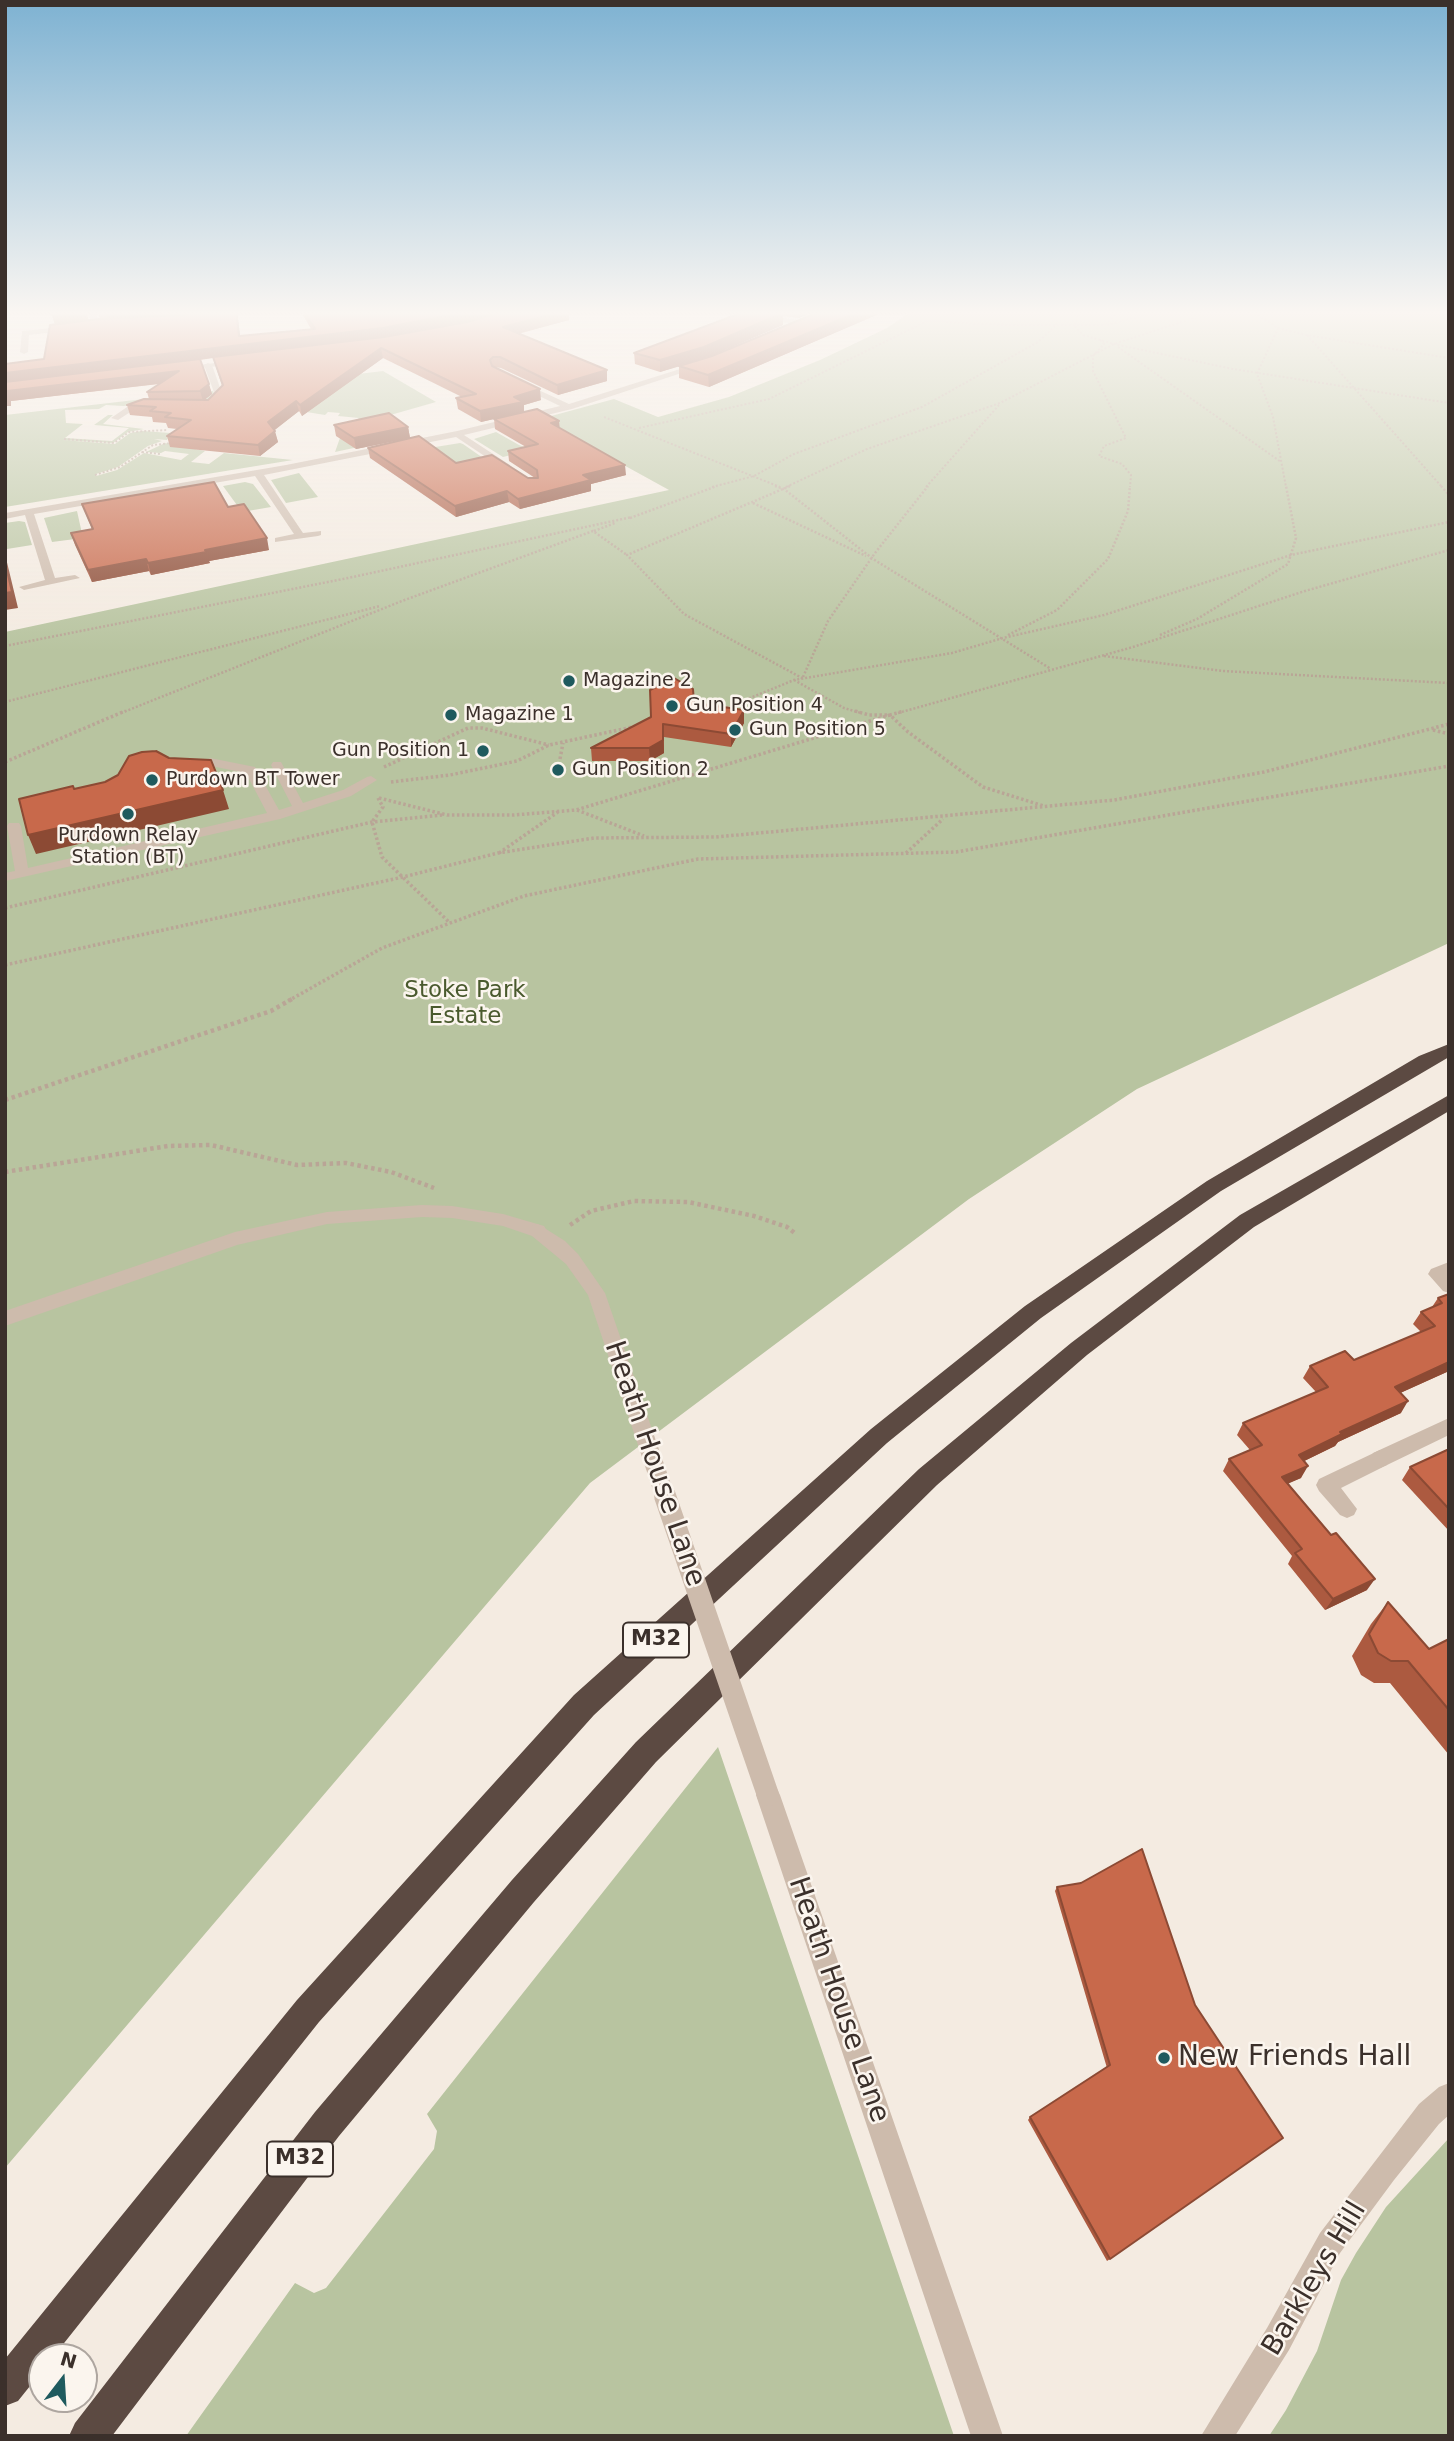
<!DOCTYPE html>
<style>
body{margin:0}
#map{position:relative;width:1454px;height:2441px;overflow:hidden;background:#f4ebe1;font-family:"DejaVu Sans",sans-serif}
canvas{display:block}
.frame{position:absolute;inset:0;border:7px solid #3b302b;pointer-events:none}
.north{position:absolute;left:28px;top:2343px;width:70px;height:70px;box-sizing:border-box;background:#fbf5ee;border:2px solid #aea6a0;border-radius:50%;rotate:17deg;font-size:19px;font-weight:700;line-height:28px;text-align:center;color:#3b302b}
.north::after{content:'';display:block;margin:auto;width:24px;height:32px;background:#1f5a5e;clip-path:polygon(50% 0,100% 100%,50% 72%,0 100%)}
</style>
<div id="map">
<canvas width="1454" height="2441"></canvas>
<div class="frame"></div>
<div class="north">N</div>
</div>
<script>
const context = document.querySelector('canvas').getContext('2d');
context.lineJoin = 'round';
function paint(path, color) { context.fillStyle = color; context.fill(path, 'evenodd'); }
const toPath = rows => new Path2D(rows.map(r => 'M' + r).join(''));
function strokePath(path, color, width, dash) { context.strokeStyle = color; context.lineWidth = width; context.lineCap = dash ? 'butt' : 'round'; context.setLineDash(dash || []); context.stroke(path); }
function write(font, color, halo, rows, align = 'center') {
  context.font = font + ' "DejaVu Sans",sans-serif'; context.lineWidth = 5; context.setLineDash([]); context.textBaseline = 'middle'; context.strokeStyle = halo; context.fillStyle = color; for (const [text, x, y, turn = 0] of rows) {
    context.save(); context.translate(x, y); context.rotate((+turn || 0) * Math.PI / 180); context.textAlign = isNaN(turn) ? turn : align; if (halo) context.strokeText(text, 0, 0); context.fillText(text, 0, 0); context.restore();
  }
}
paint(toPath([
 [914,310,957,314,962,310,1449,310,1449,943,1137,1089,969,1199,590,1483,5,2168,5,632,669,490,540,419,614,399,658,417,729,397,820,360,887,328],
 [383,371,436,402,380,418,410,436,335,452,341,435,359,418,338,416,340,413,328,412,325,415,288,409,240,388],
 [213,391,215,395,205,401,123,406,106,405,99,409,65,410,66,423,83,424,65,438,112,441,129,428,94,425,108,415,113,415,103,424,144,429,128,432,113,443,62,440,115,444,130,433,142,431,171,433,167,440,154,439,162,441,148,446,118,467,96,474,96,476,117,470,144,453,181,460,189,454,165,451,161,453,146,452,165,443,205,451,191,462,209,464,224,453,293,460,5,507,5,415],
 [496,432,519,445,531,450,503,457,474,439],
 [460,443,463,444,486,460,456,468,429,448],
 [299,473,318,497,286,503,271,480],
 [245,482,253,484,271,507,242,512,223,486],
 [77,511,83,538,52,542,44,518],
 [19,521,25,522,32,545,7,549,5,523],
 [718,1747,954,2436,186,2436,295,2283,314,2293,326,2288,434,2149,437,2131,427,2114],
 [1449,2138,1449,2436,1269,2436,1286,2410,1317,2351,1341,2280,1356,2253,1386,2207]
]), '#b8c4a0');
strokePath(toPath([
 [1075,325,1079,310],
 [1107,325,1163,310],
 [1075,326,1083,335,1114,344,1233,369,1449,403],
 [1278,328,1257,374,1273,417,1286,487],
 [1307,335,1442,487],
 [1100,340,1104,344,1093,356,1093,371,1126,438,1104,446,1099,456,1122,464,1131,475,1130,487],
 [1118,347,1281,462],
 [604,417,780,487],
 [639,428,769,399,927,321,1004,325,1105,325,1120,310],
 [64,439,114,443,129,432,168,430],
 [142,452,160,454],
 [95,475,120,467,153,445,173,443],
 [712,487,754,476,794,454,922,407,1038,342,1057,324,1047,310],
 [786,487,867,449,1000,403,1114,344,1206,314,1229,310,1258,315,1278,328,1306,335,1449,358],
 [926,487,999,405]
]), '#b9a596', 2, [2, 2]);
strokePath(toPath([
 [775,486,784,489,873,559,1051,669],
 [790,486,627,555,684,614,802,678],
 [1441,486,1449,495],
 [753,503,866,556],
 [630,518,717,486],
 [594,531,615,523],
 [1008,635,1057,610,1108,559,1128,511,1130,486],
 [1160,635,1197,619,1288,564,1296,538,1286,486],
 [5,646,348,578,632,517],
 [1104,656,1223,671,1449,683],
 [803,677,828,621,875,553,928,486],
 [794,680,844,708,861,713],
 [5,702,380,606],
 [723,709,794,680,952,653,1003,638,1104,615,1291,555,1449,522],
 [121,713,402,601,593,531,627,555],
 [898,713,1133,647,1305,591,1449,550]
]), '#b9a596', 2.5, [2, 2]);
strokePath(toPath([
 [855,711,869,715,890,715,904,711],
 [1433,730,1449,734],
 [560,759,563,743],
 [5,762,125,711],
 [384,767,468,728,482,728,549,745],
 [391,782,450,775,517,761,549,745,637,726],
 [378,798,383,807,372,822,382,857,450,923],
 [379,798,447,815,514,815,576,810,890,715,908,732,983,787,1044,806],
 [577,810,644,836],
 [499,853,558,812],
 [906,853,943,819],
 [5,908,372,822,442,815],
 [5,965,403,877,498,853,594,838,716,837,1114,800,1264,772,1449,724],
 [288,1001,382,948,524,896,698,859,956,852,1449,766]
]), '#b9a596', 3.5, [2.5, 2.5]);
strokePath(toPath([
 [5,1100,271,1011,292,999],
 [5,1172,168,1146,211,1145,297,1165,346,1163,391,1172,434,1188],
 [570,1225,591,1211,634,1201,688,1202,754,1216,787,1227,796,1234]
]), '#b9a596', 4.5, [3.5, 3.5]);
paint(toPath([
 [783,318,805,321,809,323,805,325,780,322,783,318],
 [72,326,75,330,29,335,28,352,24,354,20,352,22,331,72,326],
 [208,363,212,365,223,396,207,408,203,406,215,395,204,365,208,363],
 [151,402,154,406,135,409,118,420,111,418,130,405,151,402],
 [210,758,255,767,279,810,292,806,271,765,273,762,281,762,303,803,343,790,367,777,371,776,377,780,351,796,280,819,5,881,5,873,15,871,7,826,9,823,19,823,21,826,28,868,267,813,246,773,206,765,204,762,210,758],
 [422,1205,452,1206,503,1214,544,1226,547,1231,544,1236,538,1238,503,1226,452,1218,422,1217,327,1224,237,1245,5,1326,5,1311,235,1232,327,1212,422,1205],
 [1449,1262,1449,1293,1443,1291,1428,1274,1431,1269,1449,1262],
 [1380,1450,1387,1453,1390,1459,1387,1465,1341,1488,1357,1509,1354,1515,1347,1518,1340,1515,1319,1491,1316,1485,1319,1479,1380,1450]
]), '#cdbbac');
paint(toPath([
 [94,310,103,310,97,315,97,320,119,324,115,326,91,324,89,314,94,310],
 [238,360,241,364,179,370,175,368,238,360],
 [699,363,706,365,572,409,464,435,510,465,510,469,504,469,456,437,264,475,303,533,321,531,321,535,318,536,275,542,275,538,294,534,255,476,34,514,55,578,75,575,80,578,24,590,19,587,45,580,25,515,5,519,5,513,286,465,457,431,560,406,516,385,519,381,569,404,699,363],
 [538,1224,565,1241,578,1254,605,1293,675,1496,672,1502,665,1505,658,1502,655,1496,588,1295,566,1264,532,1236,529,1231,532,1226,538,1224],
 [1449,1418,1449,1435,1387,1465,1380,1468,1373,1465,1370,1459,1373,1453,1449,1418],
 [768,1783,776,1787,780,1795,1003,2436,971,2436,756,1795,760,1787,768,1783],
 [1449,2083,1449,2115,1439,2124,1394,2180,1340,2253,1289,2350,1235,2436,1201,2436,1267,2328,1320,2233,1419,2104,1439,2087,1449,2083]
]), '#cdbbac');
paint(toPath([
 [1449,1044,1449,1057,1221,1191,1041,1318,887,1443,594,1715,319,2022,53,2357,42,2357,42,2371,18,2401,5,2406,5,2359,297,2000,574,1695,871,1429,1025,1306,1207,1181,1419,1056,1449,1044],
 [1449,1095,1449,1111,1254,1227,1087,1355,937,1485,656,1762,534,1902,339,2136,112,2436,69,2436,75,2423,315,2112,512,1880,636,1742,919,1469,1071,1343,1240,1215,1449,1095]
]), '#5c4a42');
strokePath(toPath([
 [665,1496,768,1795]
]), '#cdbbac', 22);
paint(toPath([
 [53,310,90,310,87,312,88,320,100,319,97,310,196,310,195,312,240,336,311,329,300,310,585,310,569,315,569,320,518,334,607,370,607,381,558,395,501,368,494,367,541,400,524,405,524,412,481,422,458,409,456,398,462,397,383,358,302,416,299,411,274,430,278,442,260,456,170,447,167,436,177,429,168,428,166,423,153,422,152,417,130,415,127,405,149,399,147,392,159,384,11,401,11,406,5,406,5,364,44,359,55,324,52,315],
 [213,358,222,386,208,400,204,400,212,394,200,360],
 [749,310,817,310,799,318,783,316,783,325,707,357,809,316,820,310,888,310,709,387,679,378,679,366,660,372,635,364,634,353],
 [494,419,560,428,626,475,591,484,591,491,520,509,509,502,456,517,370,458,368,448,456,463,528,478,535,478,509,461,508,451,526,447,495,429],
 [334,425,408,427,410,438,356,449,336,436],
 [82,504,228,507,269,550,209,561,210,563,151,575,149,571,92,582,75,545,71,533,92,529],
 [694,703,744,723,731,747,664,737,664,753,650,761,592,761,591,748],
 [1449,1294,1449,1371,1400,1393,1401,1413,1338,1442,1335,1446,1304,1461,1301,1478,1288,1483,1367,1590,1325,1610,1288,1564,1292,1556,1223,1471,1229,1459,1250,1450,1237,1435,1243,1423,1316,1392,1303,1378,1310,1366,1354,1360,1421,1332,1413,1324,1421,1312,1432,1307,1438,1298],
 [1449,1451,1449,1531,1402,1480,1410,1467],
 [1388,1602,1429,1649,1449,1639,1449,1755,1390,1683,1374,1683,1361,1675,1352,1656,1371,1624],
 [1057,1887,1195,2005,1110,2259,1107,2261,1028,2120,1030,2117,1107,2068,1055,1891]
]), '#ac5a40');
paint(toPath([
 [85,310,90,310,87,312,88,321,55,325,52,315],
 [115,310,196,310,194,312,184,315,107,320,104,311],
 [236,310,237,310,241,344,475,310,511,310,466,322,385,337,5,383,5,373,239,336],
 [560,310,585,310,569,315,569,320,504,337,503,327],
 [800,310,817,310,799,318],
 [863,310,888,310,709,387,708,375],
 [783,313,783,325,704,359,660,372,660,360],
 [381,348,383,358,302,416,300,405],
 [607,370,607,381,558,395,557,385],
 [179,371,182,381,11,401,11,406,5,406,5,395,7,391],
 [209,384,212,394,203,401,200,391],
 [540,389,541,400,524,405,524,412,481,422,480,411,514,397],
 [296,401,299,411,271,433,268,422],
 [559,421,560,431,551,423],
 [408,427,410,438,356,449,354,438],
 [275,431,278,442,260,456,258,445],
 [625,465,626,475,591,484,591,491,520,509,518,499,583,475],
 [507,491,509,502,456,517,455,506],
 [267,538,269,550,209,561,210,563,151,575,148,563,205,550],
 [5,554,18,608,5,610],
 [146,559,149,571,92,582,88,570],
 [744,710,744,723,731,747,731,734],
 [663,724,664,753,650,761,649,748],
 [223,790,229,809,36,854,28,835],
 [1449,1362,1449,1371,1387,1399,1395,1387],
 [1408,1401,1401,1413,1338,1442,1335,1446,1292,1467,1299,1455,1340,1432],
 [1308,1466,1301,1478,1276,1489,1282,1477],
 [1375,1579,1367,1590,1325,1610,1333,1599]
]), '#8c4a34');
const building = toPath([
 [53,310,85,310,85,311,52,315,53,310],
 [201,310,236,310,239,336,315,329,303,310,475,310,383,328,5,373,5,364,44,359,50,325,99,319,184,315,201,310],
 [508,310,568,310,503,327,607,370,557,385,500,357,493,357,490,360,492,366,540,389,514,397,523,402,480,411,456,398,476,394,381,348,300,405,296,401,268,422,275,431,258,445,167,436,191,420,165,417,171,413,150,411,156,407,127,405,144,399,208,400,223,385,213,357,384,337,467,322,508,310],
 [749,310,780,310,783,313,704,347,660,360,634,353,749,310],
 [820,310,863,310,708,375,679,366,712,356,809,316,820,310],
 [200,359,209,384,200,391,147,392,179,371,7,391,7,395,5,395,5,382,200,359],
 [537,409,559,421,551,423,625,465,583,475,591,480,518,499,507,491,455,506,368,448,419,436,456,463,492,455,528,478,538,478,537,470,508,451,538,444,494,419,537,409],
 [389,413,408,427,354,438,334,425,389,413],
 [214,482,228,507,244,504,267,538,205,550,206,552,148,563,146,559,88,570,71,533,93,529,82,504,214,482],
 [5,562,12,592,5,593,5,562],
 [674,678,693,689,694,703,744,710,731,734,663,724,663,740,649,748,591,748,651,717,650,690,674,678],
 [156,751,169,758,211,760,223,790,28,835,19,799,73,786,74,789,105,782,118,775,129,756,142,752,156,751],
 [1449,1294,1449,1362,1395,1387,1408,1401,1340,1432,1342,1434,1299,1455,1308,1466,1282,1477,1331,1535,1336,1533,1375,1579,1333,1599,1295,1553,1302,1549,1229,1459,1262,1445,1243,1423,1328,1387,1310,1366,1345,1351,1354,1360,1435,1326,1421,1312,1442,1303,1438,1298,1449,1294],
 [1447,1450,1449,1451,1449,1509,1410,1467,1447,1450],
 [1388,1602,1429,1649,1449,1639,1449,1710,1408,1661,1391,1661,1378,1653,1369,1634,1388,1602],
 [1142,1849,1195,2005,1283,2138,1110,2259,1030,2117,1110,2065,1057,1887,1081,1883,1142,1849]
]);
paint(building, '#c8694b');
strokePath(building, '#8c4a34', 2);
const sky = context.createLinearGradient(0, 0, 0, 652);
sky.addColorStop(0, '#7eb2d2');
sky.addColorStop(0.48, '#faf6f2');
sky.addColorStop(1, '#faf6f200');
context.fillStyle = sky;
context.fillRect(0, 0, 1454, 652);
for (const [x, y, r, color] of [
 [569,681,7,"#1f5a5e"],
 [672,706,7,"#1f5a5e"],
 [451,715,7,"#1f5a5e"],
 [735,730,7,"#1f5a5e"],
 [483,751,7,"#1f5a5e"],
 [558,770,7,"#1f5a5e"],
 [152,780,7,"#1f5a5e"],
 [128,814,7,"#1f5a5e"],
 [1164,2058,7,"#1f5a5e"]
]) { const dot = new Path2D(); dot.arc(x, y, r, 0, 2 * Math.PI); context.fillStyle = color; context.fill(dot); strokePath(dot, '#fbf5ee', 2.5); }
write('19px', '#3b302b', '#fbf5ee', [
 ["Magazine 2",583,681],
 ["Gun Position 4",686,706],
 ["Magazine 1",465,715],
 ["Gun Position 5",749,730],
 ["Gun Position 1",469,751,"right"],
 ["Gun Position 2",572,770],
 ["Purdown BT Tower",166,780],
 ["Purdown Relay",128,836,"center"],
 ["Station (BT)",128,858,"center"]
], 'left');
for (const [x, y, w] of [
 [656,1640,66],
 [300,2159,66]
]) { const box = new Path2D(); box.roundRect(x - w / 2, y - 17.5, w, 35, 5); context.fillStyle = '#fbf5ee'; context.fill(box); strokePath(box, '#3b302b', 2); }
write('bold 21px', '#3b302b', null, [
 ["M32",656,1640],
 ["M32",300,2159]
]);
write('23px', '#4a5a2e', '#fbf5ee', [
 ["Stoke Park",465,991],
 ["Estate",465,1017]
]);
write('28px', '#3b302b', '#fbf5ee', [
 ["Heath House Lane",654,1464,71],
 ["Heath House Lane",838,2000,71],
 ["Barkleys Hill",1315,2279,-59]
]);
write('28px', '#3b302b', '#fbf5ee', [
 ["New Friends Hall",1178,2058]
], 'left');
</script>
